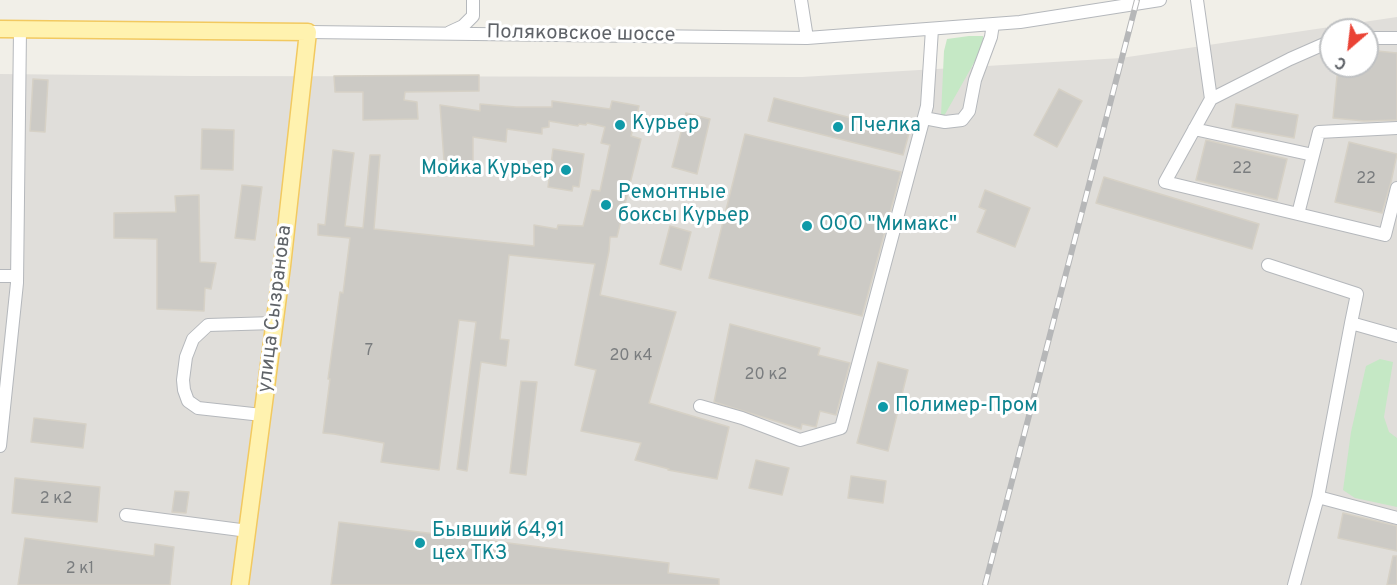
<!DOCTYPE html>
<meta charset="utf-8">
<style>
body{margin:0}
#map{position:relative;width:1397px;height:585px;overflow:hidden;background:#f1efe8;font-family:Overpass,sans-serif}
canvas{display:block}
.north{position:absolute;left:1319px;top:18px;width:60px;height:60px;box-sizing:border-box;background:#fff;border:2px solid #bfc1c3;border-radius:50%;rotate:208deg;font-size:16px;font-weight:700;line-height:24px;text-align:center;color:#5f6368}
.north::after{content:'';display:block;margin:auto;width:21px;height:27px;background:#ea4335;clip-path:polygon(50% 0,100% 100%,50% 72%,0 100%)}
</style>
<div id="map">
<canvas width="1397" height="585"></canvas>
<div class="north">С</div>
</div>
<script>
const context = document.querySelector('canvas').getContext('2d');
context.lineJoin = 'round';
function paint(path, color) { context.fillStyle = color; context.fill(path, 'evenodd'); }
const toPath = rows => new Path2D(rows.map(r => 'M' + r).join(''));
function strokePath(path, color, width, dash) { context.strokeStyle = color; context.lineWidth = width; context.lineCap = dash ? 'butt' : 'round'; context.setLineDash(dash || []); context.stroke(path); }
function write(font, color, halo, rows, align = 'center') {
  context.font = font + ' Overpass,sans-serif'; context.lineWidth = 6; context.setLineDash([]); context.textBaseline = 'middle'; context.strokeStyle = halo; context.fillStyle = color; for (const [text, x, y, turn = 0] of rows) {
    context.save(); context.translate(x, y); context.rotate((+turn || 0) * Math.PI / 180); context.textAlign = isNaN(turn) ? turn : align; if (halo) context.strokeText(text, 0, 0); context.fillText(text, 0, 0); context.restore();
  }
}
paint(toPath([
 [1397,17,1397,585,0,585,0,74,192,76,802,77,1121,58],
 [1331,30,1367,30,1367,66,1331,66]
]), '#e0deda');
paint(toPath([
 [969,36,983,36,983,47,944,116,941,115,944,51,947,39],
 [1380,359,1393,362,1384,417,1389,432,1397,438,1397,507,1355,498,1343,490,1351,432,1366,366]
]), '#c5e8c5');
const building = toPath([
 [1367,50,1397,53,1397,120,1364,121,1333,118,1338,66,1367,66,1367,50],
 [479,75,479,91,405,92,404,100,417,102,418,119,363,120,363,92,335,92,334,76,479,75],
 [33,79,48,80,45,132,30,131,33,79],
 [1059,89,1082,101,1057,147,1034,135,1059,89],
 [774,98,909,133,903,155,768,121,774,98],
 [552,101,610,109,612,101,639,106,631,136,641,139,617,237,610,237,609,251,600,295,676,312,649,403,729,427,717,479,668,470,669,469,635,460,641,443,581,431,596,370,575,365,595,264,509,255,500,339,509,340,506,366,481,362,467,471,457,469,476,322,459,320,439,470,381,462,384,443,334,434,323,433,330,379,328,379,340,292,343,293,350,238,318,235,318,224,325,225,333,150,354,153,345,226,363,228,370,155,380,155,374,229,534,246,534,225,557,229,558,225,583,226,592,190,600,191,610,145,601,143,605,127,587,123,586,125,579,124,578,126,549,121,549,127,542,128,542,134,507,129,506,142,473,137,473,161,444,161,440,105,480,111,480,104,516,107,552,107,552,101],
 [1236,104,1298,115,1294,138,1232,127,1236,104],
 [686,113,710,119,697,174,672,167,686,113],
 [202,129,234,130,233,170,201,169,202,129],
 [745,134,901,172,862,316,709,278,745,134],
 [1206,140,1287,159,1277,200,1196,180,1206,140],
 [1349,142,1397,154,1391,182,1382,213,1335,202,1349,142],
 [553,149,584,154,579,187,573,186,572,191,548,187,553,149],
 [1104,177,1259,224,1252,249,1096,203,1104,177],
 [242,185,262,187,255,240,235,238,242,185],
 [985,190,1030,208,1015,247,977,232,986,210,979,207,985,190],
 [199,195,200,262,216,263,211,289,205,288,204,311,157,309,157,239,114,238,114,213,176,212,175,196,199,195],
 [670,226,691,232,681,270,660,264,670,226],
 [730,324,820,348,818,355,850,363,836,415,820,411,816,427,802,424,801,429,714,402,730,324],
 [878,362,908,370,888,451,857,443,878,362],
 [521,381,537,382,526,475,510,473,521,381],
 [34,418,86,424,83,448,31,442,34,418],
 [756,460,789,468,782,495,749,488,756,460],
 [851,476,886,481,883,503,848,498,851,476],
 [15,478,100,487,97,522,12,513,15,478],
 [175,491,189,492,186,513,172,512,175,491],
 [1343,513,1397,526,1397,551,1338,538,1343,513],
 [339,522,669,563,668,573,719,579,719,585,331,585,339,522],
 [25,538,154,556,155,544,174,547,170,585,18,585,25,538],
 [1393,556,1397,556,1397,585,1387,585,1393,556]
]);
paint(building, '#cccac5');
strokePath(building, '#d6d1c6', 1.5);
const minor = toPath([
 [801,0,807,38],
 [1197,0,1211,99,1165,182,1385,235,1397,188],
 [308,32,807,38,1020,22,1160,0],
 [450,32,463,26,473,16,473,0],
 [1367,38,1397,38],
 [1211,99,1290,59,1331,41],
 [924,118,945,122,962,120,969,111,975,80,991,37,993,24],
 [1194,129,1313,155],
 [1298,214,1319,132,1397,128],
 [1268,265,1357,294,1351,323,1397,336],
 [0,276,17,276],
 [700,406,742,418,800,440,841,428,927,106,932,29],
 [262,415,198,408,188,401,184,390,183,380,186,357,193,339,208,325,274,323],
 [0,446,17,283,20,30],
 [1318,497,1351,323],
 [126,515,248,531],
 [1294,585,1318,497,1397,518]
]);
const major = toPath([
 [0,29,308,32,282,266,240,585]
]);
strokePath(minor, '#b5b8bc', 14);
strokePath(major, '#f2c960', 19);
strokePath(minor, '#fff', 12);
strokePath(major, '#fff2af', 16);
const rail = toPath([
 [985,585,1137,0]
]);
strokePath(rail, '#b6b7b8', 6);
strokePath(rail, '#fff', 4, [11]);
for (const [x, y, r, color] of [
 [620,125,6,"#0f9aa8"],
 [838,127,6,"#0f9aa8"],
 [566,170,6,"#0f9aa8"],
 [606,205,6,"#0f9aa8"],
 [807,226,6,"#0f9aa8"],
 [883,407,6,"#0f9aa8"],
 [420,543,6,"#0f9aa8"]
]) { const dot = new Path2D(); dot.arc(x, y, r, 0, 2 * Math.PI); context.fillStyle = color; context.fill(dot); strokePath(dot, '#fff', 2); }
write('16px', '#7a7d7f', null, [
 ["22",1242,170],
 ["22",1366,180],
 ["7",369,352],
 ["20 к4",631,357],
 ["20 к2",766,376],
 ["2 к2",56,500],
 ["2 к1",80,570]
]);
write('20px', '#5f6368', '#fff', [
 ["Поляковское шоссе",581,35,1],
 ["улица Сызранова",276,309,-83]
]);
write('20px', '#0d838f', '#fff', [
 ["Курьер",632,125],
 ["Пчелка",850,127],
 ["Мойка Курьер",554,170,"right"],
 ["Ремонтные",618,194],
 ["боксы Курьер",618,217],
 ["ООО \"Мимакс\"",819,226],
 ["Полимер-Пром",895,407],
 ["Бывший 64,91",432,532],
 ["цех ТКЗ",432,555]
], 'left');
</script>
